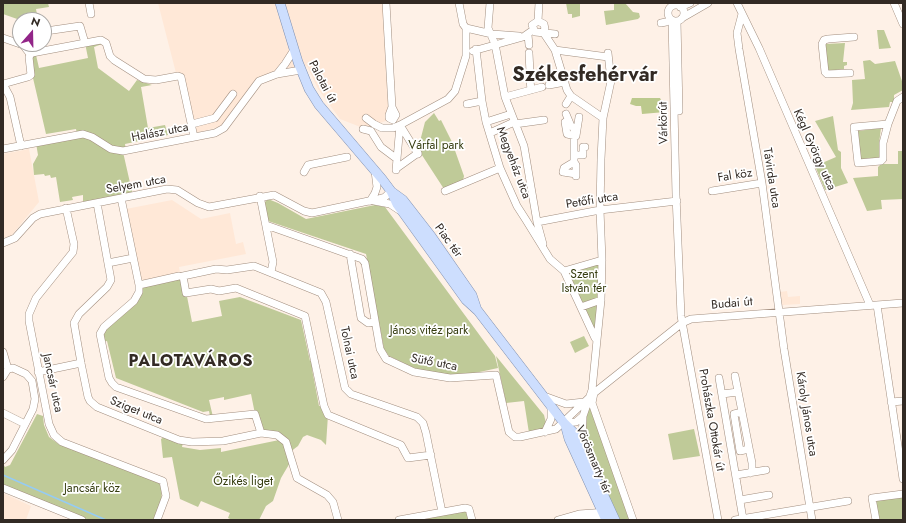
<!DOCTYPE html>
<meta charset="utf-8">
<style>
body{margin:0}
#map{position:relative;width:906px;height:523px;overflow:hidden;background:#fef1e7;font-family:Jost,sans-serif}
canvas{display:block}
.frame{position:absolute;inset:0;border:4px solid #322a24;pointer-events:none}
.north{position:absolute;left:12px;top:12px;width:40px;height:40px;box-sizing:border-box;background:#fff;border:1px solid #adaaa7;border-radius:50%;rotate:20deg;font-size:11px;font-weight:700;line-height:16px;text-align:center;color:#322a24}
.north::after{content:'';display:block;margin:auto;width:14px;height:18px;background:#922588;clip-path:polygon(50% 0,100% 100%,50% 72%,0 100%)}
</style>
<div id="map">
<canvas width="906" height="523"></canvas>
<div class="frame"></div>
<div class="north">N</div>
</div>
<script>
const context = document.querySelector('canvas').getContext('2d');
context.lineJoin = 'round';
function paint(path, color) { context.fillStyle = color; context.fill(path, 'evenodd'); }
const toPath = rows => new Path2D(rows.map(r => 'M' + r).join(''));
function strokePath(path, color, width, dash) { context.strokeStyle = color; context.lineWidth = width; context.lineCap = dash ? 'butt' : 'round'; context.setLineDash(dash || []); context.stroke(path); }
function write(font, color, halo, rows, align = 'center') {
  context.font = font + ' Jost,sans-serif'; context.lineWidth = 3.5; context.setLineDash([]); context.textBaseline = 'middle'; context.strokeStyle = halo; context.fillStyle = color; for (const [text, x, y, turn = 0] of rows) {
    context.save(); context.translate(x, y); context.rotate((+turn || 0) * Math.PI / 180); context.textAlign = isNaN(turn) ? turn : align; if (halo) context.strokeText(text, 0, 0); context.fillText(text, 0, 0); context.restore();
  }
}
paint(toPath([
 [158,3,383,3,388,106,386,121,363,128,340,119,318,89,307,66,265,75,255,80,224,123,219,127,196,133,184,75,176,73],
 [29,149,39,202,11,236,3,238,3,154],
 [172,200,201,219,230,213,236,244,243,242,246,254,179,267,180,273,139,281,126,209],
 [787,291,788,297,800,296,800,304,782,305,780,292],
 [3,493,31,506,26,520,3,520]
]), '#ffe8d7');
paint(toPath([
 [3,3,48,3,49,7,36,9,38,20,20,20,3,14],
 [566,3,580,3,580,16,572,18,572,14,568,14],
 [625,3,633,12,639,13,640,17,638,19,606,25,604,11,614,10,614,4],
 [877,30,884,30,891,48,879,49],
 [98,40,102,44,94,47,98,68,129,91,137,80,152,85,141,87,148,128,165,125,168,135,125,144,126,151,123,152,133,196,83,205,83,195,72,197,73,200,60,202,56,177,51,178,50,175,45,176,44,174,34,175,33,164,38,155,36,143,77,135,76,129,46,134,33,78,30,54,36,55,39,68,88,58,85,43],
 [845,43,843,62,847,62,847,65,844,66,844,69,827,71,825,44],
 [870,60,875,64,895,61,903,84,903,90,894,95,894,102,890,102,889,107,851,110,853,103,852,80,865,79,863,61],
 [434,113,439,121,441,120,452,142,464,176,463,181,444,189,418,149,425,122],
 [833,116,838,150,841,152,841,168,848,183,825,190,815,166,836,157,815,121],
 [881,128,879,144,880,159,859,160,858,131],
 [898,151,903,151,903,199,881,200,882,209,867,211,853,178,878,176,878,167,881,164,898,164],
 [268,199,278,203,306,219,375,205,385,207,495,356,498,368,461,376,433,374,412,367,389,356,384,349,366,254,268,221,264,203],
 [599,263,598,299,595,331,564,272],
 [183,276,192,322,222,316,219,301,240,297,301,320,310,361,315,360,315,368,312,369,319,406,324,406,328,415,326,445,321,440,307,435,303,437,298,446,290,452,286,438,282,435,279,432,265,433,255,414,251,394,224,400,224,397,209,400,213,417,210,416,209,411,203,412,116,378,107,341,101,342,102,330,134,301,139,285],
 [584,336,589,346,575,353,570,342],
 [496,356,544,415,546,423,543,429,529,433,524,401,506,403],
 [588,407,590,408,630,520,619,520,584,443,585,420],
 [37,414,43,416,44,425,49,437,60,445,160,483,162,489,161,505,155,520,89,520,3,485,3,464,5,467,10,465],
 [694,429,700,456,673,460,668,434],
 [164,437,183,442,182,447,200,450,221,448,221,452,284,439,291,461,281,478,273,501,266,506,259,520,232,520,228,518,230,513,201,501,198,507,180,499,172,457,163,458,161,439],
 [903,494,903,520,876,520,872,498],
 [467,510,469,520,409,520]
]), '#bfca98');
paint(toPath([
 [632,98,660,98,665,108,665,112,642,114,641,106,636,106,630,104]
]), '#bcc98d');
strokePath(toPath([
 [3,475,106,520]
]), '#95cbf4', 1.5);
const minor = toPath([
 [89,3,91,14],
 [386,3,392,107,389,115,389,118,393,120,396,115,392,107],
 [490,3,488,28,495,44,505,97,524,146,537,222],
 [737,3,759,48,870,305],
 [894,3,903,24],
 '668 13a8 8 0 1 1 16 0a8 8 0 1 1-16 0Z',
 [680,7,690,3],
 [742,14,737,33,739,49,762,183,784,349,812,520],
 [682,18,708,3],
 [672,20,676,195,681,316,718,520],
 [538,21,532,25,535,32,555,34],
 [538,21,539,3],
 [538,21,544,24,545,29,543,32],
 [677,21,679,111],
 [661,23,666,22],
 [44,26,46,31,80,26,85,43],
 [466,28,492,34,519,36],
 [543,32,555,50,567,90,571,96,603,118],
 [528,35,529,45],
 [3,38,23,45,30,54],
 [476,49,482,101,486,122,500,168,517,206,526,220,550,259,564,271],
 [555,50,608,57],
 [473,51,523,37,533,30],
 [529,53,530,73],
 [850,73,827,74,825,72,822,44,824,40,828,39,854,37],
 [277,74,285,64,294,50],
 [530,80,531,90],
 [3,84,28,77,31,75,29,57,32,53,101,40,106,43,110,56,114,60,144,79,156,80,178,76,181,77,194,137],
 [3,84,10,97,21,146],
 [549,85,565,82],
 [505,97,542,87],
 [467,104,482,101],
 [566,104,571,96],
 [566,114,571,126,574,128,574,162,576,165,576,176],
 [366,118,374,124,382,128,393,128,400,125,396,170],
 [568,121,565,122,567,134,576,136,579,117],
 [486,122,511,114],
 [192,124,215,118,233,94],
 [515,124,544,120],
 [888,124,854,127,858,163,881,161,883,159,883,143,888,124,897,101,903,97],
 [363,129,371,131,381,147,397,159],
 [490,133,514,122],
 [3,149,83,134,92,137,111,149,123,151,215,133,224,128,259,81,277,74,301,70],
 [418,154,400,125,448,99,455,91,466,56,466,28,463,24,459,3],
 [575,155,583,155,583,147,585,147],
 [574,162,564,168,563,172,576,174],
 [397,168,418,153],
 [304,172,308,165,347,157],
 [445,191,500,168],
 [712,191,762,183],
 [260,196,273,262,271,272],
 [121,198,139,285,139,292,134,301,104,327,100,334,109,378,112,383,116,387,206,419,255,414,261,433],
 [370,201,375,193,377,187,375,171],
 [374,201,390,204,399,210],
 [97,203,111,280,107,287,79,314,74,323,81,363,88,397,90,401,97,407,154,430,179,440,192,442,223,441,261,433,277,435,286,442,297,478,327,495,333,502,338,520],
 [66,208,74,244,73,252,36,298,29,314,29,321,49,424,54,435,62,442,163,481,166,496,157,520],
 [266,225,362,259,365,263,380,349,386,359,414,372,450,378,496,375,509,432,515,437,520,437,556,429,594,393,682,323,691,319,903,303],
 [3,243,15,238,33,218,40,214,167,189,177,190,198,203,209,207,274,195,304,211,312,213,378,199,385,197,391,191],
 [543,244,537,222,600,210,677,201],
 [350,254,361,318,368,323,375,322],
 [108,263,133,258],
 [564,271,595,338],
 [564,271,602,260],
 [139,285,179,276],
 [877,305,903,479],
 [581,307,601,300],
 [3,352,8,369],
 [38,372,81,363],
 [735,376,752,463,752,470,750,473],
 [3,377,8,369,13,368,26,374,32,381,35,399,33,409,12,450,3,460],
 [719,378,743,519],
 [594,393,592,403,633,520],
 [722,394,738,392],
 [544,396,566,404,584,402],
 [891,402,903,401],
 [742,412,734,414,740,451,749,449],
 [3,413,25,424],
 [564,423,576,422,583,416],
 [545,432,551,419,551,406],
 [582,445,583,416,592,390,601,300,602,260,600,210,601,159,603,118,611,81,608,53],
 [431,455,408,458,401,445,328,415,324,406,305,316,236,288,219,291,211,289,186,293,183,276,216,269,227,270,254,266,321,293,326,302,345,388,351,394,417,417,423,423,426,433,442,512],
 [736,475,766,470],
 [3,488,82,520],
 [740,500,769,495],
 [573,518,598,519,608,514],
 [399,520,465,508,469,509,472,520],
 [558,520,579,514,607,512],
 [735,520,848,501],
 [876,520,872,498,903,494]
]);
const major = toPath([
 [280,3,298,62,309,89,319,105,382,179,391,191,397,204,466,300,478,311,564,423,576,435,615,520],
 [392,192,403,200,431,236,472,295,477,310],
 [565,424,569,439,606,520]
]);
strokePath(minor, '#a28e7f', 8);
strokePath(major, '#8191b1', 10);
strokePath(minor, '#fff', 7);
strokePath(major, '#cddefe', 9);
write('12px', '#322a24', '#fff', [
 ["Palotai út",322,82,62],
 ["Várkörút",664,123,-91],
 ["Halász utca",160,133,-11],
 ["Kégl György utca",814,150,66],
 ["Megyeház utca",513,163,69],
 ["Fal köz",735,176,-9],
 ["Távirda utca",771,178,81],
 ["Selyem utca",136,185,-10],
 ["Petőfi utca",592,201,-9],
 ["Piac tér",448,241,54],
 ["Budai út",732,304,-5],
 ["Tolnai utca",349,353,78],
 ["Sütő utca",434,363,11],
 ["Jancsár utca",52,383,78],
 ["Sziget utca",136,411,22],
 ["Károly János utca",806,414,81],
 ["Prohászka Ottokár út",711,420,80],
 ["Vörösmarty tér",593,460,67]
]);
write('12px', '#353c0f', '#fff', [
 ["Várfal park",436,146],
 ["Szent",584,275],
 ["István tér",584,289],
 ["János vitéz park",429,331],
 ["Őzikés liget",243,482],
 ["Jancsár köz",92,489]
]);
context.letterSpacing = '1px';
write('bold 16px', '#322a24', '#fff', [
 ["PALOTAVÁROS",191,362]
]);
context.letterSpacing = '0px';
write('bold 20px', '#322a24', '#fff', [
 ["Székesfehérvár",585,76]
]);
</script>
